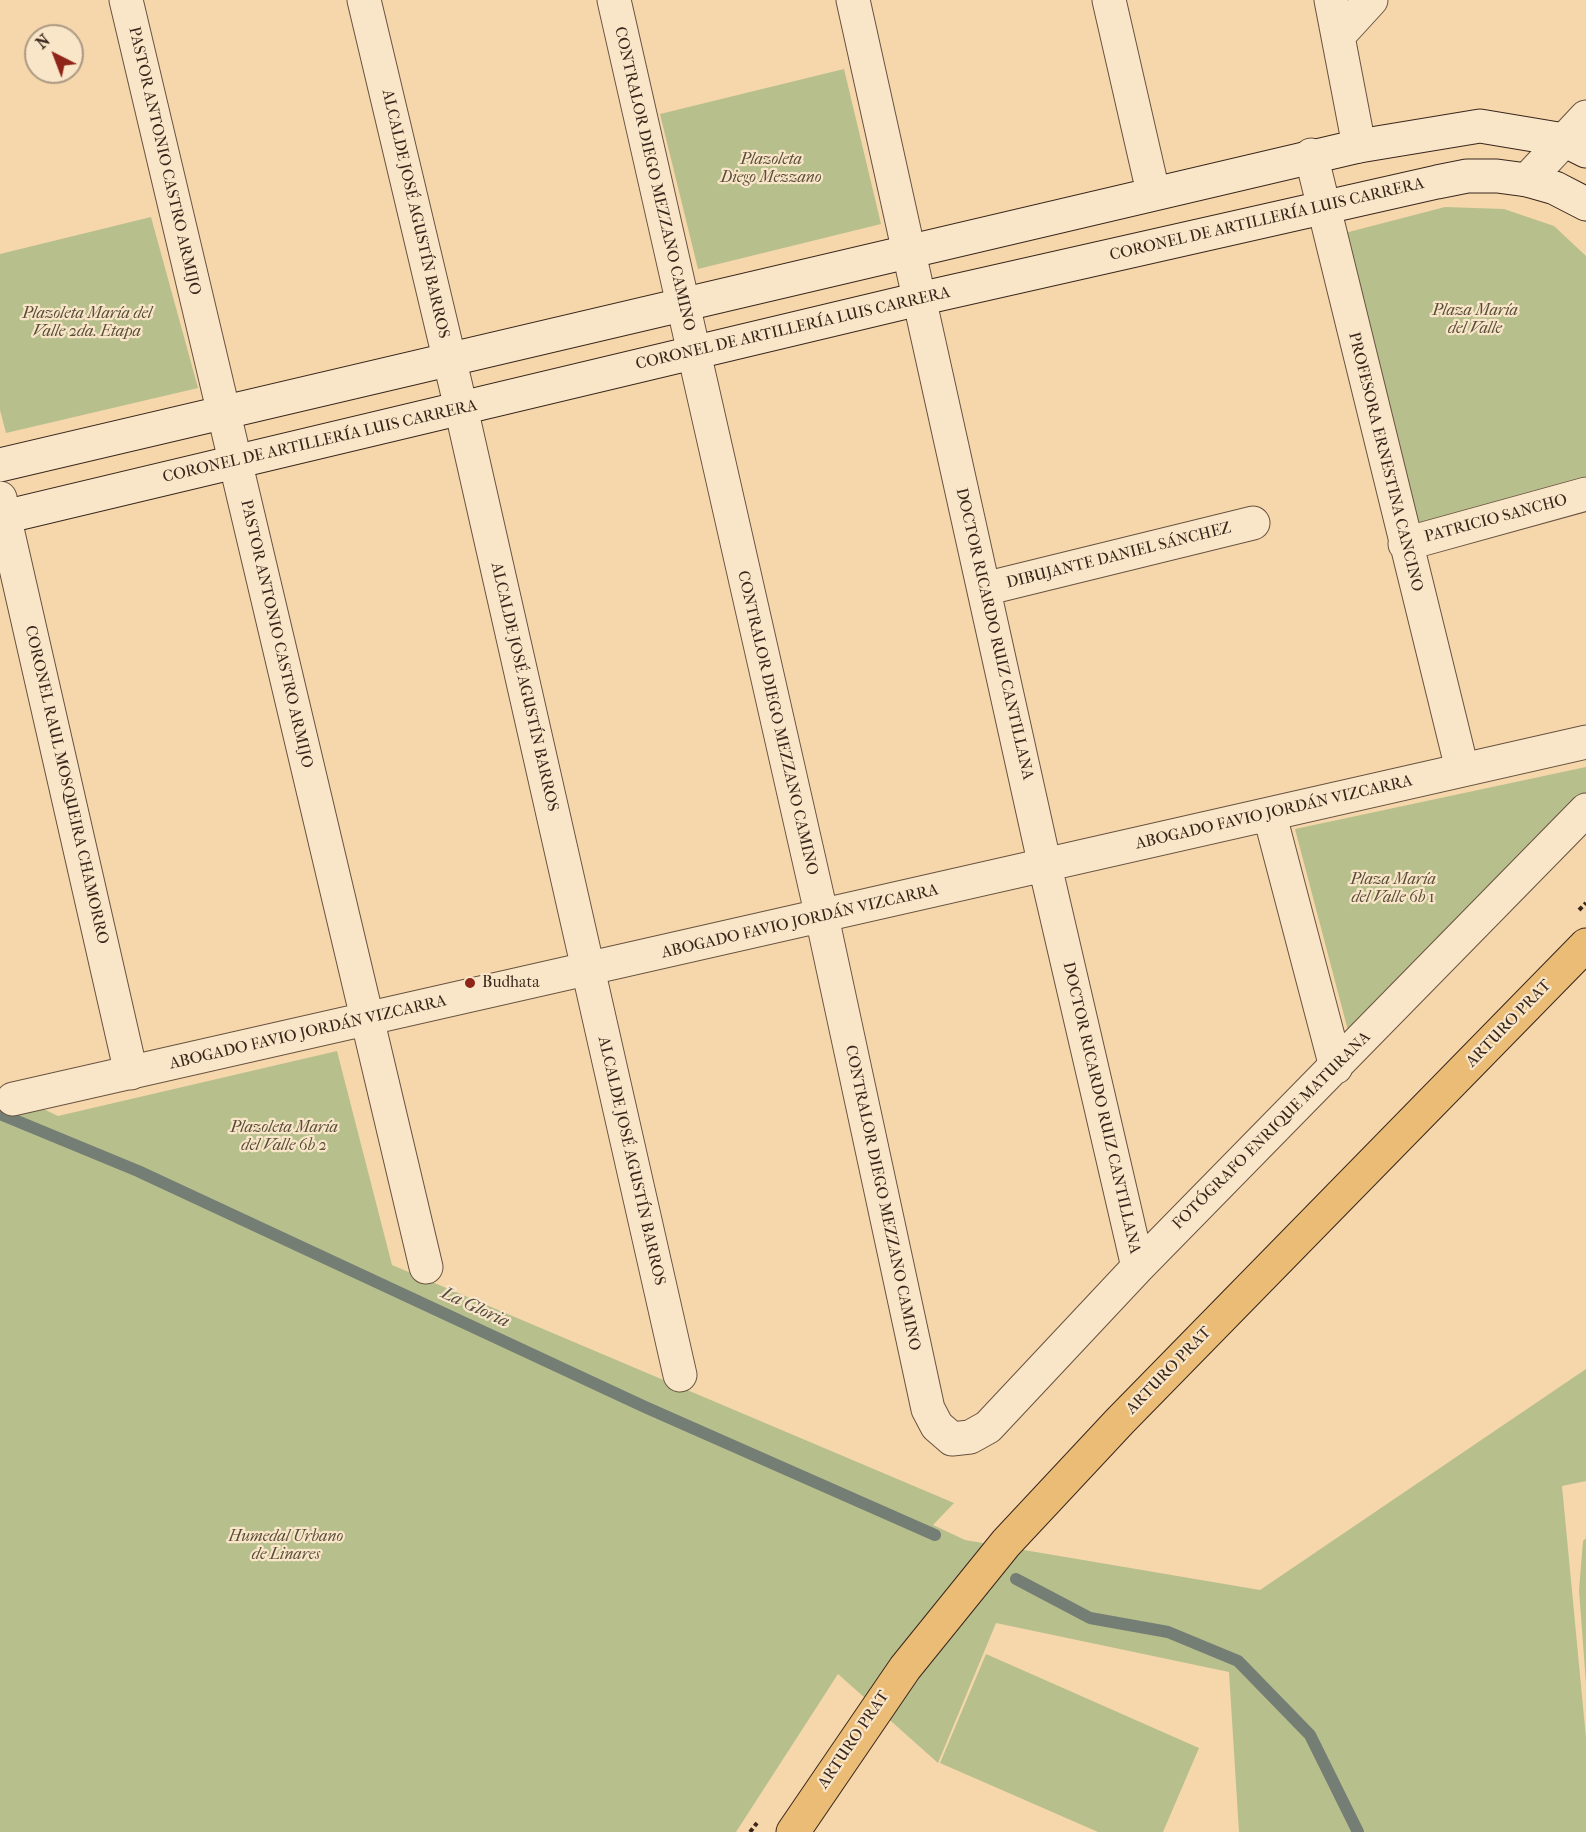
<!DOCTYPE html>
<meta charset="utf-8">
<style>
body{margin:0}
#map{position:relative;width:1586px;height:1832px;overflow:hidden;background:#f6d7ab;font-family:"IM FELL French Canon",serif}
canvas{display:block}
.north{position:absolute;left:24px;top:24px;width:60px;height:60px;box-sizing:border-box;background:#f9e5c8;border:2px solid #ac9983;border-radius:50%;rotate:318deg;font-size:16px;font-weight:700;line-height:24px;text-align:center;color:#39271c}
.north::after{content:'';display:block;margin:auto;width:21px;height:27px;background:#8f2418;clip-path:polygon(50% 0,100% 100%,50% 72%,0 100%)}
</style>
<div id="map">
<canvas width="1586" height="1832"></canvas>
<div class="north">N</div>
</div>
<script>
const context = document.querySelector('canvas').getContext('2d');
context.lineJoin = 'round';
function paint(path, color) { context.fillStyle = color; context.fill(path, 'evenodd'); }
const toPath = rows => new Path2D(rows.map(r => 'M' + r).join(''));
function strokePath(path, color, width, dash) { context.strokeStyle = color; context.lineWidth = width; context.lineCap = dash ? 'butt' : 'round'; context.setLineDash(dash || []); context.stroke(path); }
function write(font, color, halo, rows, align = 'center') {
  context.font = font + ' "IM FELL French Canon",serif'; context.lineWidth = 4.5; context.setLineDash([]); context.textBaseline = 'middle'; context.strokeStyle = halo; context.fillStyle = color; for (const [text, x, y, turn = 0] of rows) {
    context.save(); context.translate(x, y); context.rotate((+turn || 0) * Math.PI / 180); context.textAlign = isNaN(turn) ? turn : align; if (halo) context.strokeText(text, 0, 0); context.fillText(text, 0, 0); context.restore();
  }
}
paint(toPath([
 [844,69,881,224,698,269,660,114],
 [1445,207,1504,209,1554,226,1586,256,1586,476,1407,526,1341,234],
 [151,217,198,388,6,433,0,410,0,254],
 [1586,767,1586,805,1351,1042,1295,829],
 [337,1051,392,1265,954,1503,933,1525,965,1540,1260,1590,1586,1369,1586,1481,1562,1486,1586,1738,1586,1832,1239,1832,1229,1672,996,1623,938,1763,838,1674,736,1832,0,1832,0,1088,58,1116],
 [1586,1538,1586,1684,1579,1590,1583,1541],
 [986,1654,1199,1748,1163,1832,1098,1832,940,1763]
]), '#b7bf8d');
strokePath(toPath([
 [0,1114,138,1171,645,1407,935,1535],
 [1016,1579,1090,1618,1168,1632,1238,1661,1310,1735,1358,1832]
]), '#757e74', 12);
const street = toPath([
 [126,0,426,1267],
 [364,0,461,408,680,1375],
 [614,0,822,917,928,1409,937,1426,952,1439,970,1437,988,1427,1138,1267,1586,810],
 [853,0,1045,866,1138,1267],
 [1109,0,1153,192],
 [1331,0,1359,146],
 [1339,35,1371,0],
 [1311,155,1462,769],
 [1527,180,1586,117],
 [0,498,131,1073],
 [1405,544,1586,494],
 [984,589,1253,523],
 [1270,816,1336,1067],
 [13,1099,1586,742]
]);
const secondary = toPath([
 [0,465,1359,146,1480,126,1564,140,1586,151],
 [0,518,919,299,1437,182,1467,176,1497,176,1527,180,1555,188,1586,204]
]);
const primary = toPath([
 [793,1832,905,1668,1006,1543,1120,1421,1586,945]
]);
strokePath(street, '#685340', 35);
strokePath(secondary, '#39271c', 35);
strokePath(primary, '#39271c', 35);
strokePath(toPath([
 [1579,910,1586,903],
 [750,1832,757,1823]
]), '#39271c', 4, [4.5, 3]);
strokePath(street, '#f9e5c8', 33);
strokePath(secondary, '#f9e5c8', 33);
strokePath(primary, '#ebbc76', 33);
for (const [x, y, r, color] of [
 [470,983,6,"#8f2418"]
]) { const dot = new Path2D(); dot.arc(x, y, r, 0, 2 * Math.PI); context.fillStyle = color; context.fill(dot); strokePath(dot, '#f9e5c8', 2); }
write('italic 16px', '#584d38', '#f9e5c8', [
 ["Plazoleta",771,160],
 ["Diego Mezzano",771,178],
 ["Plaza María",1475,311],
 ["del Valle",1475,329],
 ["Plazoleta María del",87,314],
 ["Valle 2da. Etapa",87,332],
 ["Plaza María",1393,880],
 ["del Valle 6b 1",1393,898],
 ["Plazoleta María",284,1128],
 ["del Valle 6b 2",284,1146],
 ["Humedal Urbano",286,1537],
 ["de Linares",286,1555]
]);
write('16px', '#39271c', '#f9e5c8', [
 ["PASTOR ANTONIO CASTRO ARMIJO",164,161,77],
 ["CONTRALOR DIEGO MEZZANO CAMINO",654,179,77],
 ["ALCALDE JOSÉ AGUSTÍN BARROS",415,214,77],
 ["CORONEL DE ARTILLERÍA LUIS CARRERA",1267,220,-13],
 ["CORONEL DE ARTILLERÍA LUIS CARRERA",793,329,-13],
 ["CORONEL DE ARTILLERÍA LUIS CARRERA",320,442,-13],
 ["PROFESORA ERNESTINA CANCINO",1385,462,76],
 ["PATRICIO SANCHO",1496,519,-15],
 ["DIBUJANTE DANIEL SÁNCHEZ",1119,556,-14],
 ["PASTOR ANTONIO CASTRO ARMIJO",276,634,77],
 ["DOCTOR RICARDO RUIZ CANTILLANA",994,634,77],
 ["ALCALDE JOSÉ AGUSTÍN BARROS",524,687,77],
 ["CONTRALOR DIEGO MEZZANO CAMINO",777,723,77],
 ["CORONEL RAUL MOSQUEIRA CHAMORRO",66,785,77],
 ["ABOGADO FAVIO JORDÁN VIZCARRA",1274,813,-13],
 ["ABOGADO FAVIO JORDÁN VIZCARRA",800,922,-13],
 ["ARTURO PRAT",1509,1024,-46],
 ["ABOGADO FAVIO JORDÁN VIZCARRA",308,1033,-13],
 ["DOCTOR RICARDO RUIZ CANTILLANA",1101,1108,77],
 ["FOTÓGRAFO ENRIQUE MATURANA",1272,1131,-45],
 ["ALCALDE JOSÉ AGUSTÍN BARROS",631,1161,77],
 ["CONTRALOR DIEGO MEZZANO CAMINO",882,1198,78],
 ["ARTURO PRAT",1169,1371,-46],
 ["ARTURO PRAT",854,1740,-56]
]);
write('16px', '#39271c', '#f9e5c8', [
 ["Budhata",482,983]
], 'left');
write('italic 18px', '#524b41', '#f9e5c8', [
 ["La Gloria",475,1308,25]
]);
</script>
